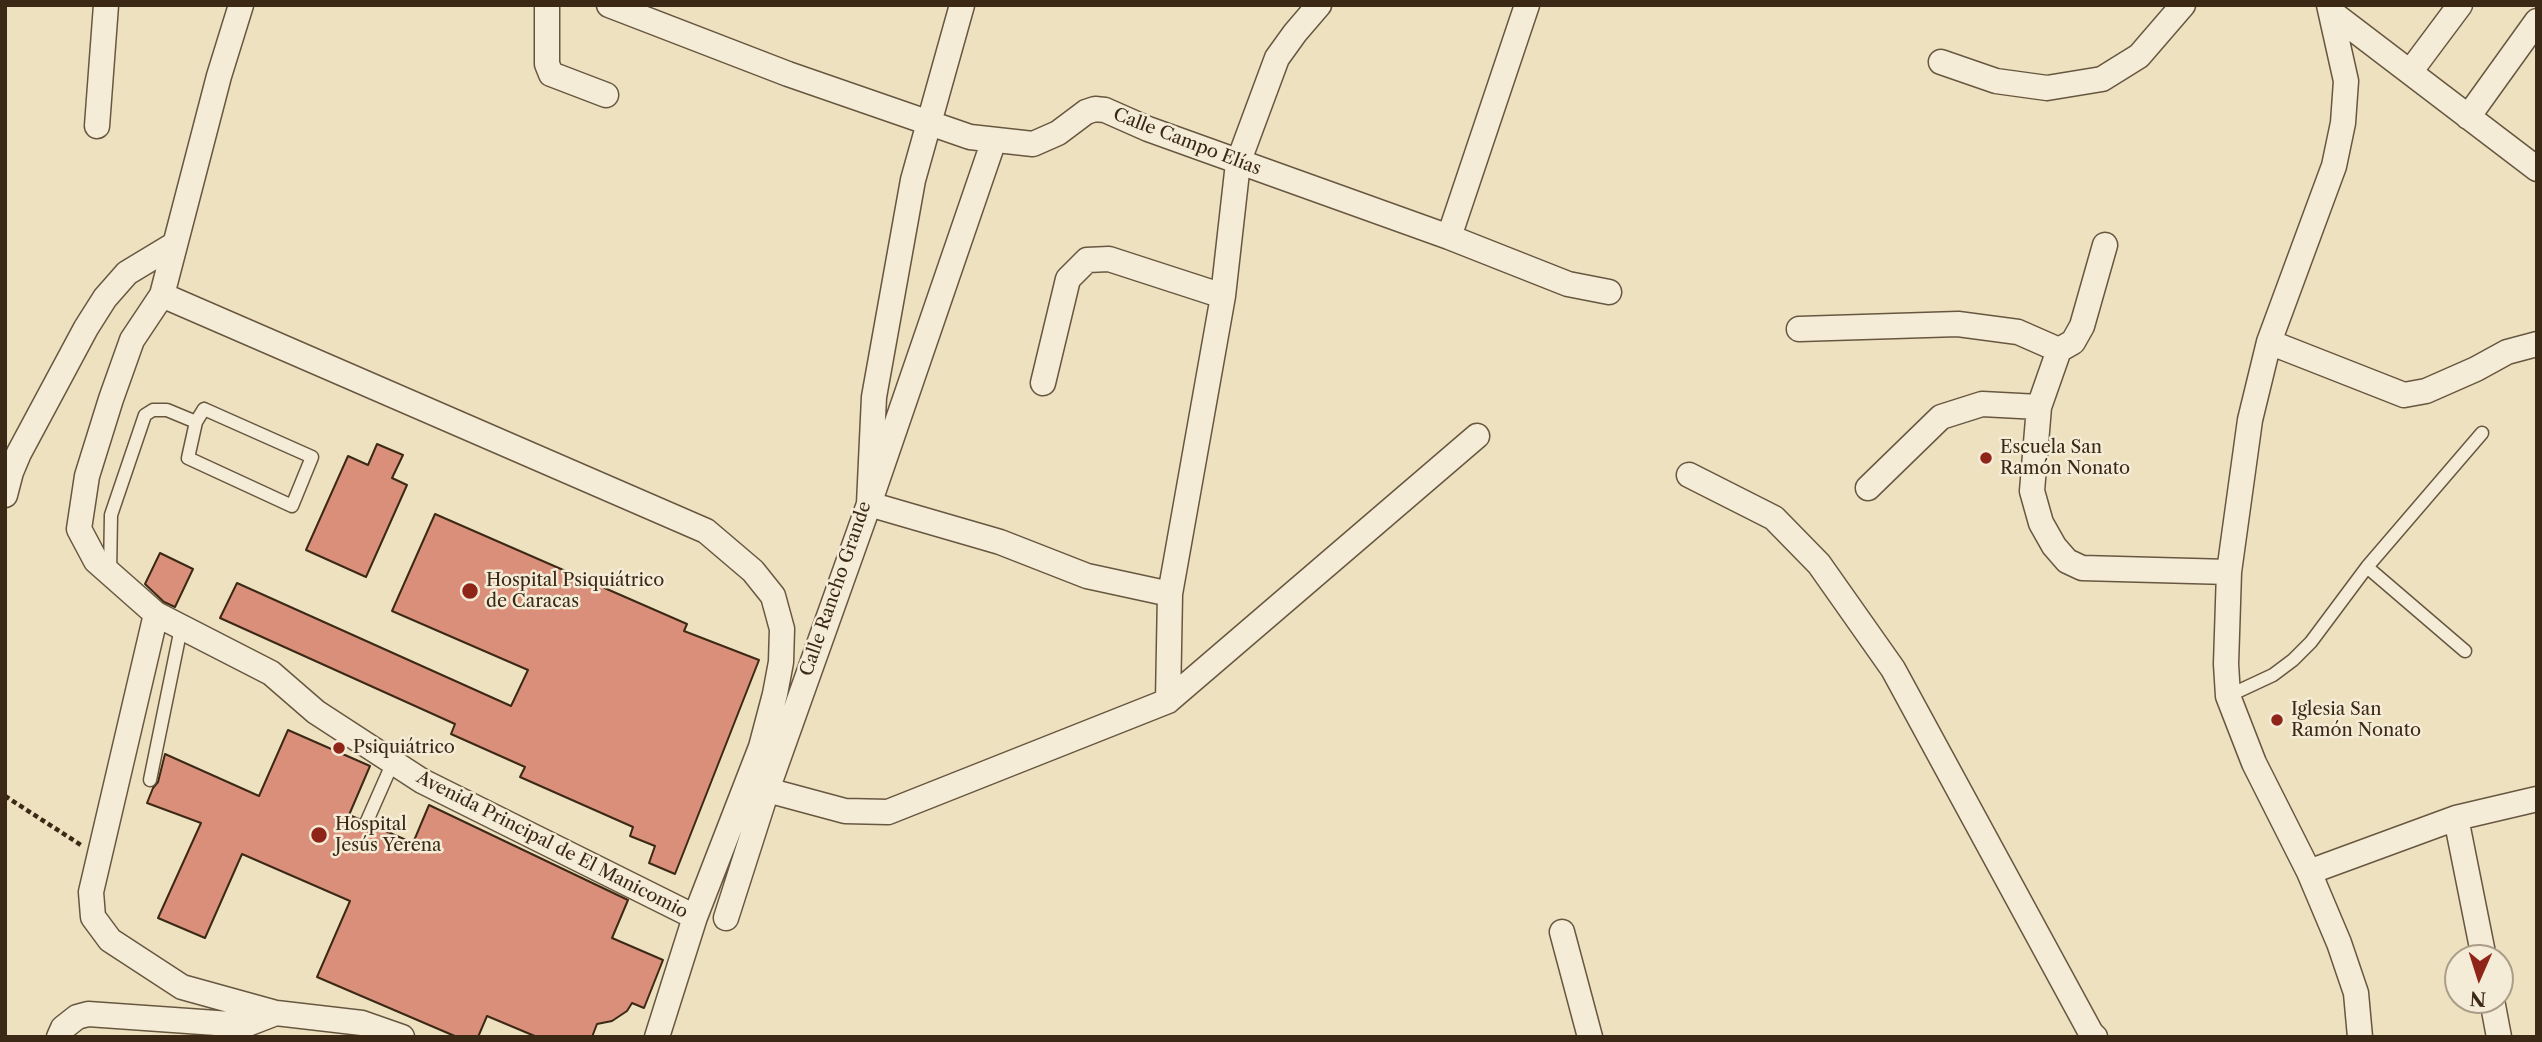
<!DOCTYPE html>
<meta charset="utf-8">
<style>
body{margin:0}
#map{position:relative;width:2542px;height:1042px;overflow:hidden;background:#eee1c0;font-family:"Libre Caslon Text",serif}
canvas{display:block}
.frame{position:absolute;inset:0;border:7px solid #3b2915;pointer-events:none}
.north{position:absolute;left:2444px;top:944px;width:70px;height:70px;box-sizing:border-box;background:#f4ecd6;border:2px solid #aa9e89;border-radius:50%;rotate:183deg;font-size:19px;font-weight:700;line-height:28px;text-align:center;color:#3b2915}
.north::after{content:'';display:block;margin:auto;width:24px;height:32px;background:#8f2418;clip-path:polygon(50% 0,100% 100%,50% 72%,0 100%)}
</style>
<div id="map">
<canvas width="2542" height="1042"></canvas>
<div class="frame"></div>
<div class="north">N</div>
</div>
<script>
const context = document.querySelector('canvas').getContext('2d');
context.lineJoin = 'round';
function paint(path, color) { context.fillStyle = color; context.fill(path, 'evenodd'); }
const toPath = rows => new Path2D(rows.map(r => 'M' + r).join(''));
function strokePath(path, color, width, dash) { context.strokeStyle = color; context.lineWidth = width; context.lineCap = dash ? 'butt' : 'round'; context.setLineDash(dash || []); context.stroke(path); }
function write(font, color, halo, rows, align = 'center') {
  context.font = font + ' "Libre Caslon Text",serif'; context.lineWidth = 5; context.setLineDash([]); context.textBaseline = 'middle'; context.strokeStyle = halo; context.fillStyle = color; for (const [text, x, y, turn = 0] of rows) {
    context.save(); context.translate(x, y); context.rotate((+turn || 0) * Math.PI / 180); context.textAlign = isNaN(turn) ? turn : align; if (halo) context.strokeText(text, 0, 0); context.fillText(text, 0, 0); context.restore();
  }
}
const building = toPath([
 [377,444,403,455,392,478,407,485,366,577,306,550,348,456,368,465,377,444],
 [435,514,687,624,684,631,759,660,675,874,649,863,655,846,630,836,633,827,520,777,525,767,451,734,455,724,220,618,237,583,511,706,528,670,392,611,435,514],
 [160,553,193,569,175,607,164,602,145,584,160,553],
 [288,730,370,766,349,815,359,819,363,829,369,830,374,826,413,843,429,805,628,900,612,938,663,960,644,1008,632,1003,627,1011,612,1021,597,1024,592,1037,537,1037,487,1016,478,1037,457,1037,317,977,350,901,242,854,205,938,158,918,201,823,147,803,153,788,158,782,165,754,259,796,288,730]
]);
paint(building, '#d98f79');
strokePath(building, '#3b2915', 2);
const lane = toPath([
 [204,409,312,457,292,506,188,458,196,422,204,409],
 [2367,567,2465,651],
 [110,574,111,515,145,415,153,410,167,410,196,422],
 [2228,696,2273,675,2293,660,2311,642,2367,567,2482,433],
 [150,780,181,628],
 [367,821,393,762]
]);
const street = toPath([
 [241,5,219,76,162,295,132,340,111,399,87,476,79,529,96,561,156,614,271,673,316,712,422,781,695,917],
 [547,5,547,64,551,74,606,95],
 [609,5,788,74,970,137,1033,144,1058,133,1086,112,1095,109,1105,110,1148,129,1449,237,1568,284,1609,292],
 [2329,5,2346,81,2343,123,2334,166,2269,342,2250,420,2229,572,2226,664,2228,696,2254,763,2309,872,2339,943,2356,993,2360,1037],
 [2331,12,2537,169],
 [1941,62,1996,81,2047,88,2102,79,2139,56,2183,5],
 [2410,72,2460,5],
 [2468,117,2537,21],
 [97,126,106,5],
 [994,140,869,504,1000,542,1087,576,1170,594],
 [1449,237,1527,5],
 [2105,245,2082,326,2073,342,2059,350,2039,407,2032,491,2041,523,2054,546,2067,561,2082,568,2229,572],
 [162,295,706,531,753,571,773,596,782,629,781,662,775,694,761,747,695,917,657,1037],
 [1799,329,1958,324,2018,332,2059,350],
 [2269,342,2404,395,2426,391,2476,369,2507,352,2537,344],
 [1043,383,1068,279,1087,260,1109,259,1223,296],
 [1689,475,1774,518,1819,564,1893,669,2091,1033,2095,1037],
 [1868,488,1941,417,1982,404,2039,407],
 [5,495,11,472,19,453,86,328,105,298,127,273,175,244],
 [156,614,91,892,93,917,110,940,182,987,276,1013,362,1023,402,1037],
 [1168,701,1170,594,1223,296,1238,163,1277,58,1295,33,1319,5],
 [767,790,845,811,888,812,1168,701,1477,436],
 [2456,818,2484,958],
 [2309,872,2456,818,2537,799],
 [726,918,767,790,869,504,874,397,913,180,962,5],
 [1562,932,1590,1037],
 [2492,1000,2499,1037],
 [59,1037,63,1028,77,1017,88,1014,245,1025,276,1013]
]);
strokePath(lane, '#685740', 15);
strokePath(street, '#685740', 27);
strokePath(toPath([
 [5,796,81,845]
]), '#3b2915', 4.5, [5, 3.5]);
strokePath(lane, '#f4ecd6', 12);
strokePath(street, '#f4ecd6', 24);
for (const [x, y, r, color] of [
 [1986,458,7,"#8f2418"],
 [470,591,9,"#8f2418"],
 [2277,720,7,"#8f2418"],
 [339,748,7,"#8f2418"],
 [319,835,9,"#8f2418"]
]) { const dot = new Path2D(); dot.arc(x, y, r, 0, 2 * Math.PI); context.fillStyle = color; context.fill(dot); strokePath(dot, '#f4ecd6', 2.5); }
write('18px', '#3b2915', '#f4ecd6', [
 ["Calle Campo Elías",1187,142,21],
 ["Calle Rancho Grande",836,589,-71],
 ["Avenida Principal de El Manicomio",552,845,27]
]);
write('18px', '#3b2915', '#f4ecd6', [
 ["Escuela San",2000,448],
 ["Ramón Nonato",2000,469],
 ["Hospital Psiquiátrico",486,581],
 ["de Caracas",486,602],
 ["Iglesia San",2291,710],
 ["Ramón Nonato",2291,731],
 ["Psiquiátrico",353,748],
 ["Hospital",335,825],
 ["Jesús Yerena",335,846]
], 'left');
</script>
